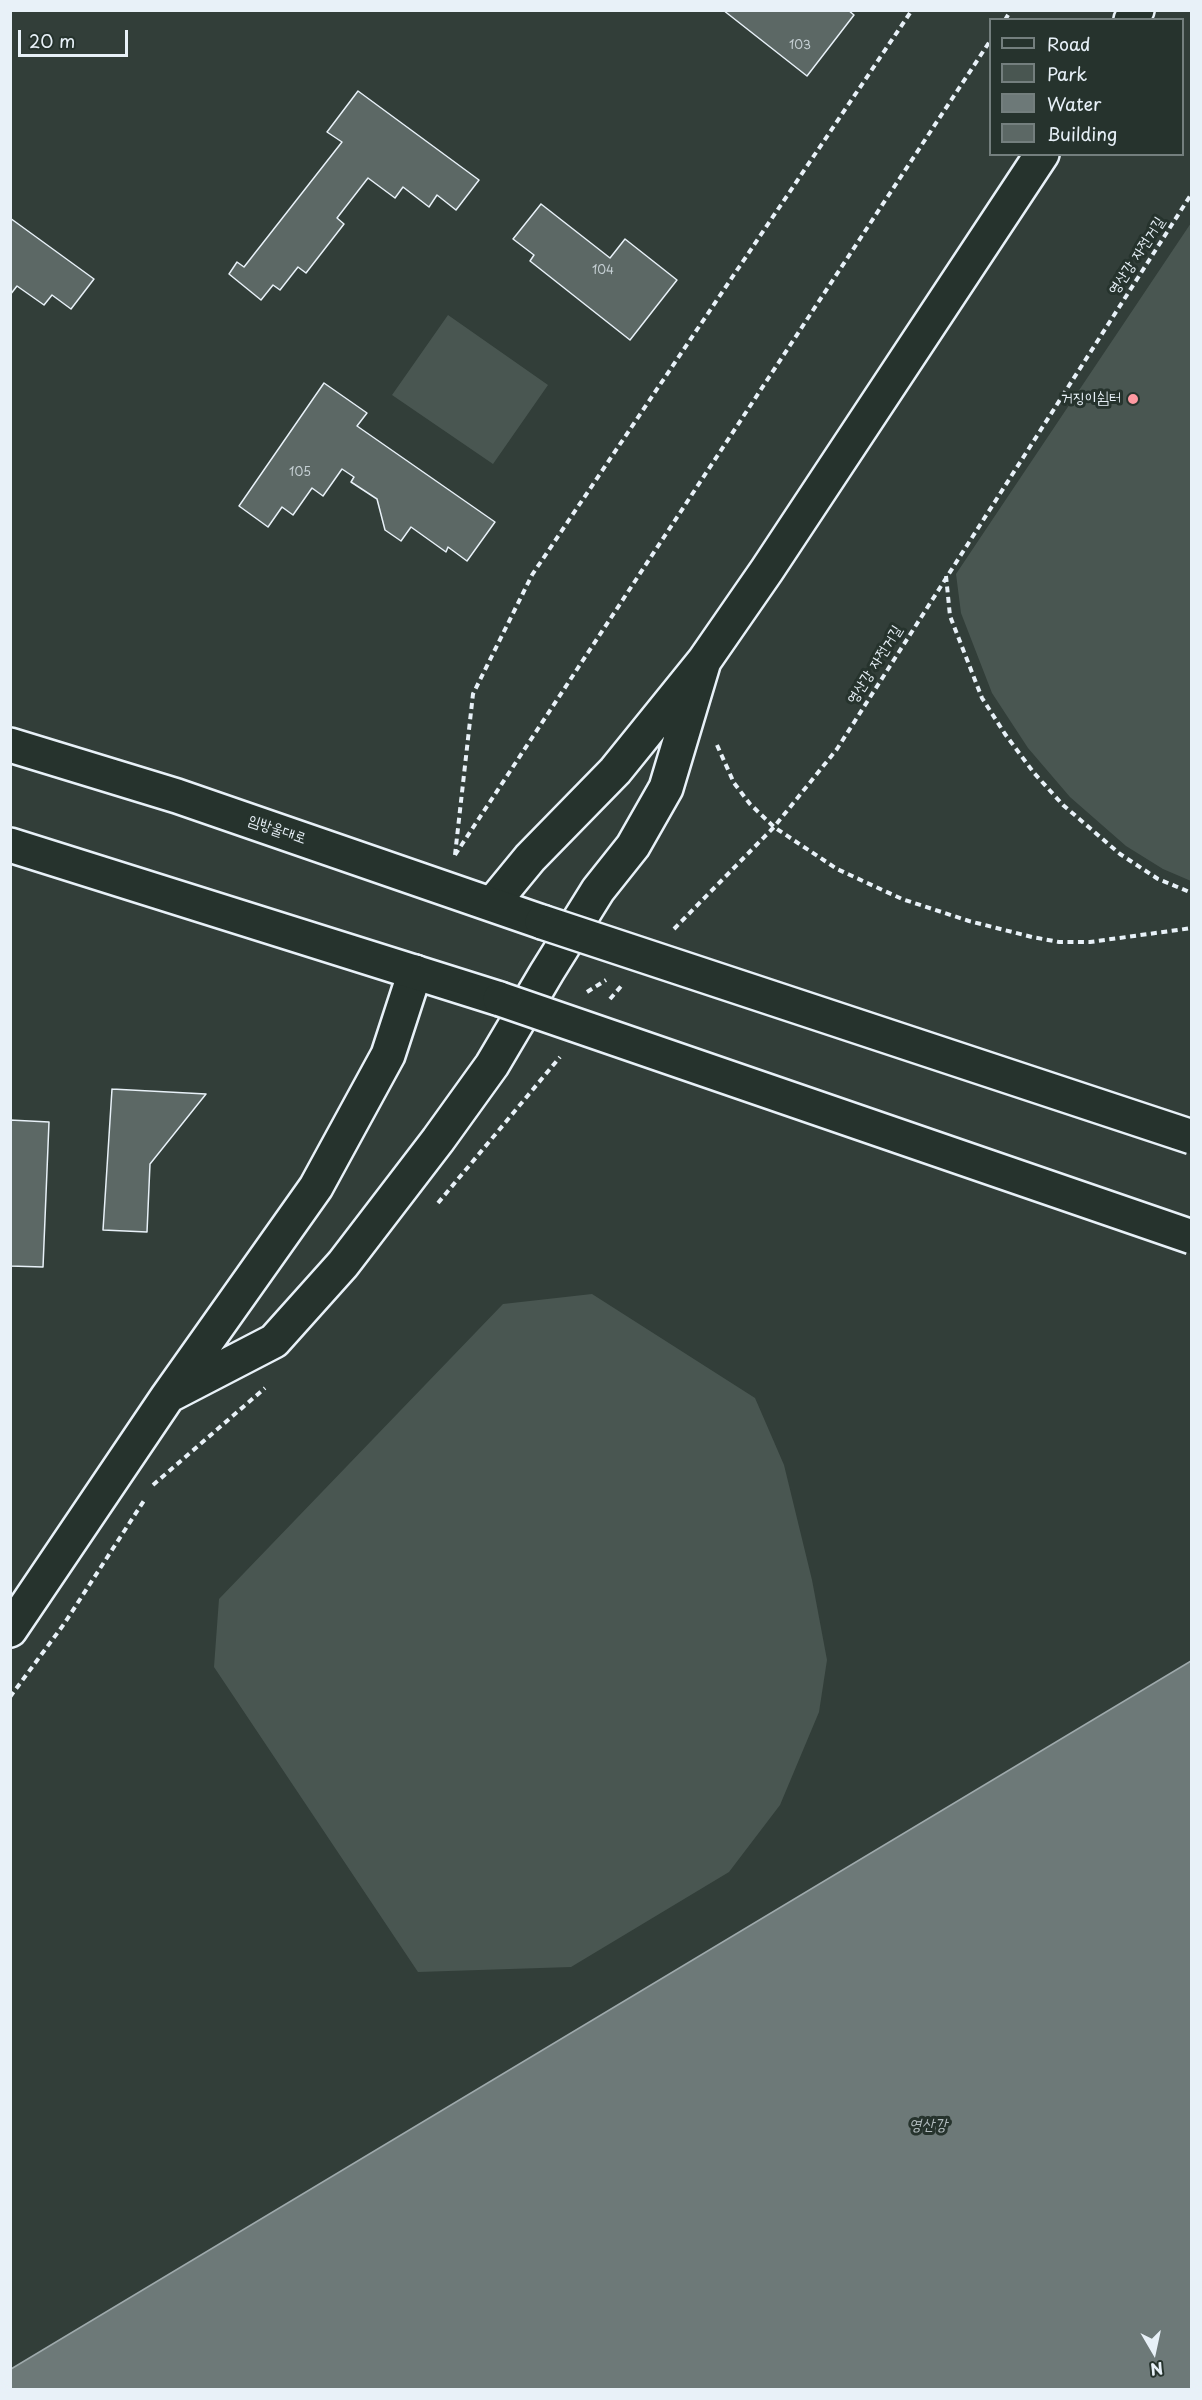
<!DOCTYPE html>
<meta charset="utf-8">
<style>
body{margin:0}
#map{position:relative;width:1202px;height:2400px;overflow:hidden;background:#323e39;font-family:"Playpen Sans",sans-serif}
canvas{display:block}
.frame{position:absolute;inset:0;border:12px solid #e8f1f8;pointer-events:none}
.legend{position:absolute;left:989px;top:18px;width:195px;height:138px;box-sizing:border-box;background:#26332d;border:2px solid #747f7e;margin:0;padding:8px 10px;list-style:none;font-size:18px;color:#e8f1f8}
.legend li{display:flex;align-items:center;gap:12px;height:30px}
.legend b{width:30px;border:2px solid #747f7e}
.north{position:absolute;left:1124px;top:2322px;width:60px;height:60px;-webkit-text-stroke:4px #26332d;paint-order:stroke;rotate:171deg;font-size:16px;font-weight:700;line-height:24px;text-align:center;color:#e8f1f8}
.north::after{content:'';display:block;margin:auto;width:21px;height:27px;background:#e8f1f8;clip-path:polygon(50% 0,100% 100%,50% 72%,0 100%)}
.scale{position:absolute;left:18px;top:30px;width:110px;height:27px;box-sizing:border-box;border:3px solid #e8f1f8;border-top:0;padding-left:8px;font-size:18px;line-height:21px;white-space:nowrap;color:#e8f1f8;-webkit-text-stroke:4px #26332d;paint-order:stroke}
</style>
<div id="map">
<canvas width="1202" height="2400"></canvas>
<div class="frame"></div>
<ul class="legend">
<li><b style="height:8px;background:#26332d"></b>Road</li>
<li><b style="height:16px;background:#495651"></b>Park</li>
<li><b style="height:16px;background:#6d7978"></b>Water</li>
<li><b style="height:16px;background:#5c6865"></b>Building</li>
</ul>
<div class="north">N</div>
<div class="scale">20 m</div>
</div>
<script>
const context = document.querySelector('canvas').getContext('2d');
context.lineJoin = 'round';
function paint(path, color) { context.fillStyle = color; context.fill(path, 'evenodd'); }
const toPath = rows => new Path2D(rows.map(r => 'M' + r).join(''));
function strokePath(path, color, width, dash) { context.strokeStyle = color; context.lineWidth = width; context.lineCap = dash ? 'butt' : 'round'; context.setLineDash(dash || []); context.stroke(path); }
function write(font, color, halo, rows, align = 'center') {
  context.font = font + ' "Playpen Sans","Poor Story",sans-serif'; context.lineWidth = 6; context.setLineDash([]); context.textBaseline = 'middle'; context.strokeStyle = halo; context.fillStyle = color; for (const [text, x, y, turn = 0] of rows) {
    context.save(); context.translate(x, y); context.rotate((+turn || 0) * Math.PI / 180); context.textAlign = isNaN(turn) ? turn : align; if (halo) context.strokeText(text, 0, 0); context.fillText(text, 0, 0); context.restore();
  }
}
paint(toPath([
 [1191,223,1191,881,1163,869,1126,846,1070,797,1028,748,992,693,961,613,956,574],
 [448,315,548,385,493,464,392,395],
 [592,1294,755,1398,784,1465,812,1580,827,1660,819,1712,780,1805,729,1872,571,1967,418,1972,214,1667,219,1599,503,1304]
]), '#495651');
const water = toPath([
 [1191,1661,1191,2389,11,2389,11,2369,1191,1661]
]);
paint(water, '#6d7978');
strokePath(water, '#9ea9ab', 1.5);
const building = toPath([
 [723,10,848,10,854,15,807,76,723,10],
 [358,91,479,180,456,210,437,195,429,207,403,187,395,198,368,178,337,218,344,224,306,273,298,267,280,290,273,285,261,300,229,274,237,262,244,267,342,142,327,132,358,91],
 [541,204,610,258,625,239,677,280,630,340,530,261,534,255,513,239,541,204],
 [10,218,94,279,71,309,52,295,44,305,17,286,10,295,10,218],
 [324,383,367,413,357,426,495,522,467,561,448,547,446,552,411,527,401,541,385,530,377,499,351,482,354,477,342,469,323,496,312,488,293,515,282,507,268,527,239,506,324,383],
 [112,1089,206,1094,150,1164,147,1232,103,1230,112,1089],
 [10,1120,49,1122,43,1267,10,1266,10,1120]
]);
paint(building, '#5c6865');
strokePath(building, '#e8f1f8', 1.5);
const minor = toPath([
 [1131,20,1137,10],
 [493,903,530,858,615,771,704,661,767,570,1042,154],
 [168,1396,274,1341,343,1264,438,1140,492,1065,547,972,598,890,633,846,666,788,704,661],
 [10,1630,168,1396,316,1187,388,1055,415,972]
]);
const secondary = toPath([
 [10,745,177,796,542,922],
 [10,845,500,999]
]);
strokePath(minor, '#e8f1f8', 38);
strokePath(secondary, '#e8f1f8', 38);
strokePath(toPath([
 [1005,20,1011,10],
 [946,576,950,616,982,698,1005,734,1034,773,1063,805,1120,854,1158,879,1192,893],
 [717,745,734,783,750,804,774,827,837,869,902,899,969,921,1032,937,1059,942,1090,942,1192,928],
 [455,855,473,694,532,575,912,10],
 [455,855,990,41],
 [674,929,774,827,837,749,1192,193],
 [587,992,606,980],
 [610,999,623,984],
 [438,1203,560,1057],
 [153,1485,265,1388],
 [10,1697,64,1624,145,1499]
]), '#e8f1f8', 4, [6, 4.5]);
strokePath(minor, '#26332d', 33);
strokePath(secondary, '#26332d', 33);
const secondaryBridge = toPath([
 [542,922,1192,1137],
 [500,999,1192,1237]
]);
strokePath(secondaryBridge, '#e8f1f8', 38, []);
strokePath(secondaryBridge, '#26332d', 33);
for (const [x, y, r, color] of [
 [1133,399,6,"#ff9aa2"]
]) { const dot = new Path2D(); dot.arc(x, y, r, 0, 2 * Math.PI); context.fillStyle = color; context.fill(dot); strokePath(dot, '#26332d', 2); }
write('12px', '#c5cfd3', null, [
 ["103",800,46],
 ["104",603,271],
 ["105",300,473]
]);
write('15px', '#e8f1f8', '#26332d', [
 ["영산강 자전거길",1137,256,-57],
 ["영산강 자전거길",875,665,-58],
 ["임방울대로",277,830,19]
]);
write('15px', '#e8f1f8', '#26332d', [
 ["거징이쉼터",1121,399]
], 'right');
write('italic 16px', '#b1bbbe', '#26332d', [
 ["영산강",928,2126]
]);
</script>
